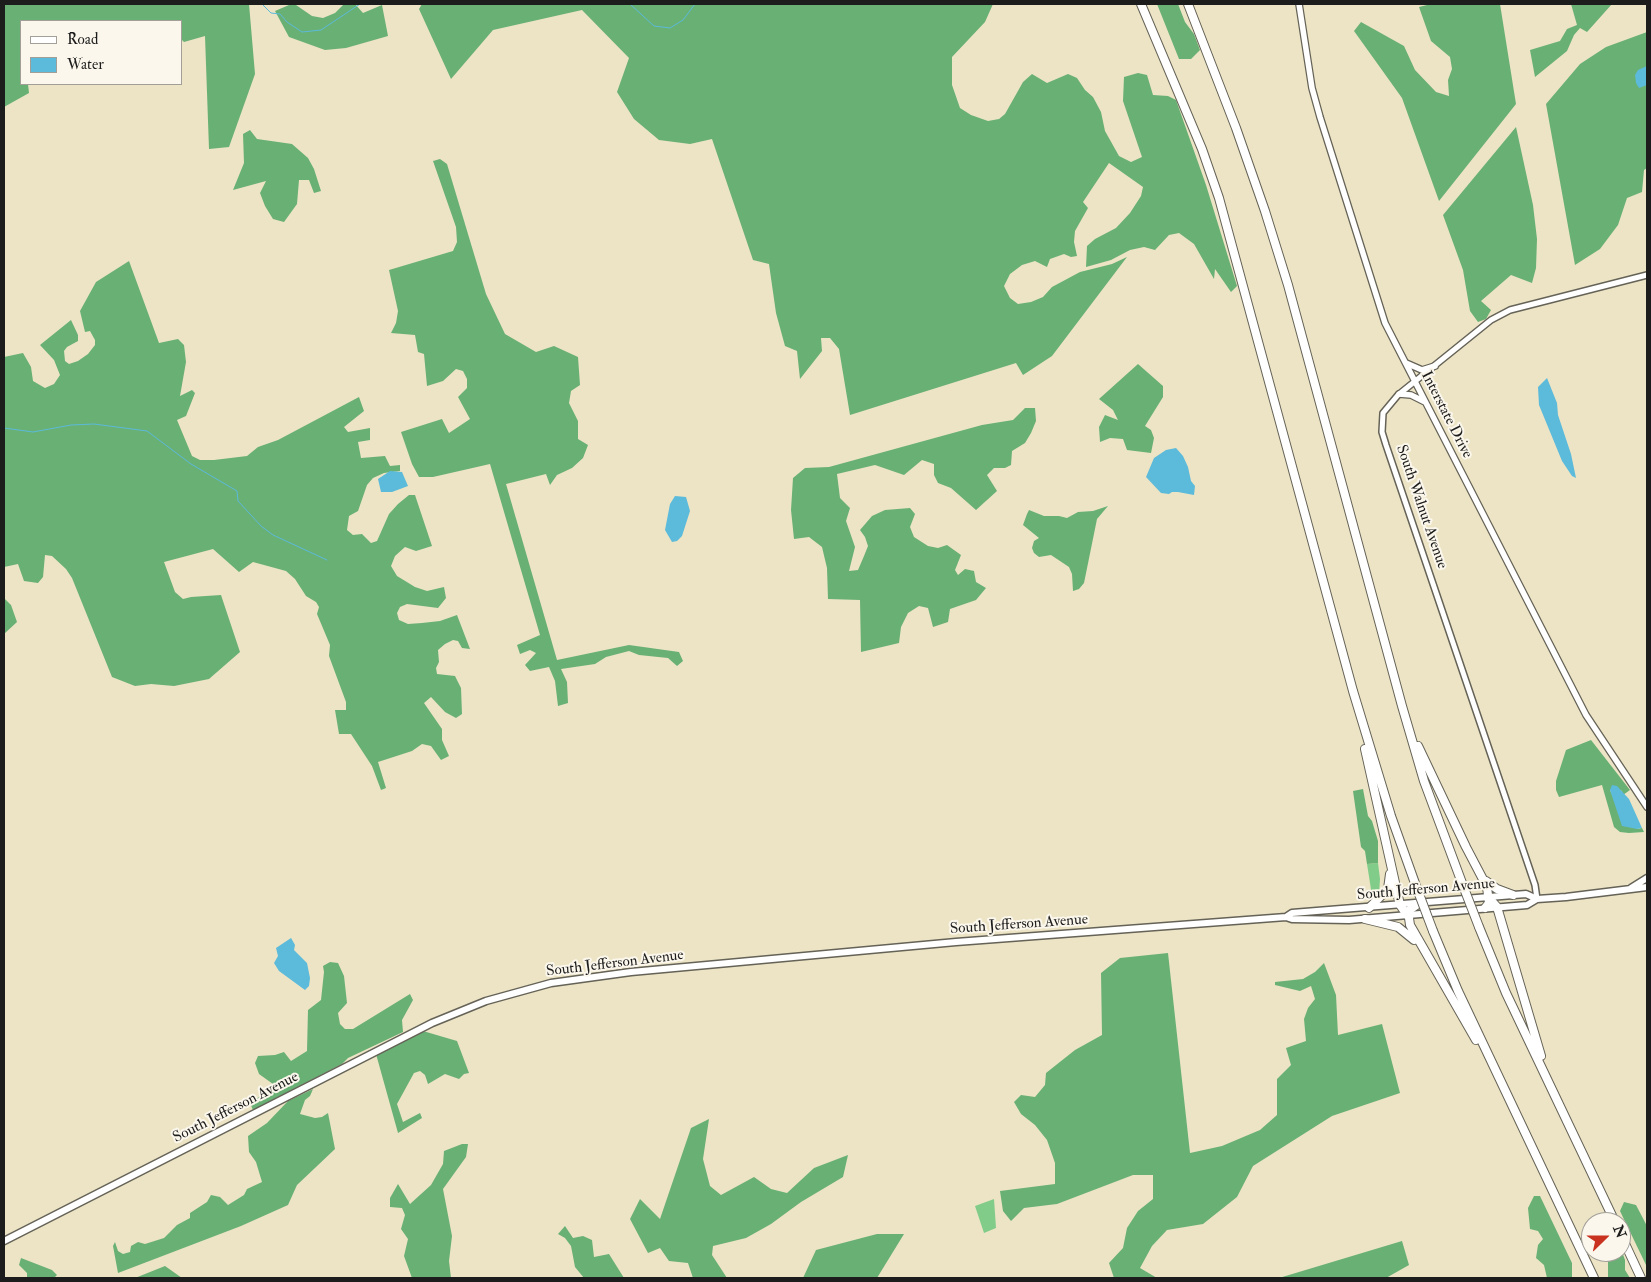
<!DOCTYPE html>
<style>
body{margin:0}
#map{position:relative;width:1651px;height:1282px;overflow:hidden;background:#ece4c5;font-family:"IM FELL Double Pica",serif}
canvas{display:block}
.frame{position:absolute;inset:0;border:5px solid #1c1c1c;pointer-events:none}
.legend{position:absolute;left:20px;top:20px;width:162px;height:65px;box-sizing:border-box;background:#fbf7ec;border:1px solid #a29f99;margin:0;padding:6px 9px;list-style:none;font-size:15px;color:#1c1c1c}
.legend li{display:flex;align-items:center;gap:10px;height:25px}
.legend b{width:25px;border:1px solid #a29f99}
.north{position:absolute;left:1581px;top:1212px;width:50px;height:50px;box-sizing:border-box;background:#fbf7ec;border:1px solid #a29f99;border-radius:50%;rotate:68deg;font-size:14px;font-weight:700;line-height:20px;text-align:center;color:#1c1c1c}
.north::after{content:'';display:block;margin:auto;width:18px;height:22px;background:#c8321e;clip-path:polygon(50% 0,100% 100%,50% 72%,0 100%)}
</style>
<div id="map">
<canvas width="1651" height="1282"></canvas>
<div class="frame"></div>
<ul class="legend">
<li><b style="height:6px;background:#fff"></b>Road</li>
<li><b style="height:14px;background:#5cbada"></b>Water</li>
</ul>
<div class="north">N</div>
</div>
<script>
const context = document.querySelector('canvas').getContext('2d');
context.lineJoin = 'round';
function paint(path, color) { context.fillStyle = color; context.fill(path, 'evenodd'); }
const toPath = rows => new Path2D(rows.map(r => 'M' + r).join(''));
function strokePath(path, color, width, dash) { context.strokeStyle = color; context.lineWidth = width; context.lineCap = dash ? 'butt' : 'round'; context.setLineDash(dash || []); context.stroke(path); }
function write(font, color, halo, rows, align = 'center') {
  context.font = font + ' "IM FELL Double Pica",serif'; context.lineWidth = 4; context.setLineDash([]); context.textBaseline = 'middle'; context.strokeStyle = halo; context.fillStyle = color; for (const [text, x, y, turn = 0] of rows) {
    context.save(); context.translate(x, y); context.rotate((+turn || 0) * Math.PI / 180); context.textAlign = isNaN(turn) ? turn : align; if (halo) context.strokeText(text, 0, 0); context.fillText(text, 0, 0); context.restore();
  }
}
paint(toPath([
 [1378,863,1380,879,1379,895,1373,902,1367,864],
 [994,1199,996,1228,984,1233,975,1206]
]), '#82cc89');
paint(toPath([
 [4,4,249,4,255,74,229,147,209,149,205,36,184,42,181,39,181,21,21,21,21,84,28,84,29,93,4,107],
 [344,4,355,4,363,13,382,5,388,36,346,48,325,50,289,37,275,11,289,5,296,5,312,16,323,18,335,13],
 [422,4,993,4,985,22,952,57,952,85,960,108,971,115,988,121,999,119,1005,114,1023,82,1032,74,1047,83,1068,74,1077,78,1085,90,1093,97,1101,112,1105,131,1119,156,1131,162,1142,157,1123,101,1124,77,1138,73,1147,75,1153,95,1168,96,1176,100,1206,185,1237,286,1231,292,1215,269,1214,279,1194,244,1179,233,1169,235,1155,250,1144,247,1130,250,1111,260,1086,267,1087,246,1095,239,1116,228,1130,213,1141,196,1143,187,1109,163,1083,202,1088,208,1075,231,1074,242,1077,256,1071,257,1064,254,1050,259,1047,267,1035,261,1022,265,1010,274,1004,286,1010,298,1018,304,1031,302,1043,297,1052,287,1080,272,1112,264,1127,257,1052,356,1023,375,1016,363,850,415,839,349,830,338,821,338,822,351,800,379,797,351,785,346,776,313,769,264,753,260,712,139,690,144,659,140,634,119,617,92,629,58,582,10,493,30,451,79,419,9],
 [1157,4,1178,4,1185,22,1194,34,1200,50,1191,59,1179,59],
 [1431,4,1500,4,1516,104,1439,201,1402,98,1354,31,1361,22,1404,46,1415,70,1436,92,1449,96,1448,80,1452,69,1450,57,1431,41,1419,7],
 [1571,4,1612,4,1587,32,1580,28,1574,35,1567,51,1535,77,1530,50,1560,41,1567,29,1577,25],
 [1647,32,1647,168,1644,170,1642,192,1627,198,1618,225,1600,249,1575,265,1546,104,1580,64,1606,47],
 [1516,127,1533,205,1537,239,1536,268,1532,283,1511,275,1481,301,1491,310,1486,319,1478,322,1470,311,1463,270,1443,215],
 [250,130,257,139,292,144,308,158,314,169,321,191,314,193,309,180,299,180,297,204,284,222,273,219,265,206,260,193,266,181,233,190,244,163,243,134],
 [440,159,447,164,486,294,505,334,536,352,554,346,578,357,580,385,571,391,569,403,578,421,578,439,588,445,583,458,572,468,557,475,550,485,546,474,506,484,557,660,629,645,679,652,683,661,677,666,668,658,639,655,629,651,606,657,595,664,561,669,567,682,568,703,558,706,555,681,549,667,530,671,525,665,536,653,530,650,520,654,517,645,540,635,490,464,433,477,419,477,412,464,401,432,442,419,449,433,470,419,458,397,467,388,467,379,463,371,456,369,443,381,427,386,424,354,418,352,415,335,391,333,396,323,398,311,389,270,453,251,457,242,456,227,433,161],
 [129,261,159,343,178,339,184,345,186,362,180,396,192,390,195,393,186,416,177,420,192,456,200,460,214,460,247,456,258,447,278,440,359,397,364,411,344,427,348,432,370,428,370,440,358,442,361,458,385,456,390,466,400,465,400,471,384,473,373,478,367,485,358,511,349,516,347,530,353,535,362,534,371,543,377,541,389,514,398,504,409,495,415,495,432,546,416,551,405,547,395,556,391,566,397,576,415,587,427,591,444,587,446,598,438,608,407,604,400,607,397,613,399,620,408,624,422,623,440,621,457,615,470,649,462,648,458,641,453,640,445,644,438,650,439,662,436,668,437,674,455,676,461,688,462,714,456,718,445,712,431,697,424,703,442,729,442,740,449,756,441,760,431,746,422,744,412,751,378,762,386,788,381,790,372,766,351,734,339,734,335,710,346,710,346,702,329,656,330,645,317,614,319,607,316,602,306,596,295,579,286,571,253,562,239,572,213,549,164,562,175,592,183,599,191,597,221,595,240,652,209,679,174,686,151,684,135,686,112,677,72,578,66,569,52,556,45,555,43,577,38,583,24,581,18,564,4,567,4,357,23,353,31,367,33,381,45,388,54,384,60,375,54,360,40,345,71,320,78,335,78,341,67,347,64,351,65,361,69,364,78,361,88,354,95,345,95,340,90,331,85,332,80,311,96,282],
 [1138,364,1163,386,1163,397,1145,426,1151,430,1154,438,1151,453,1127,450,1123,439,1110,438,1100,442,1099,427,1105,415,1118,420,1113,410,1099,399],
 [1025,408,1035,408,1036,421,1031,433,1025,443,1012,451,1011,465,1005,468,994,468,987,475,997,491,976,510,951,488,938,483,934,475,934,464,922,460,904,475,875,465,837,474,840,498,850,508,846,521,855,547,849,571,858,570,864,556,868,546,865,537,860,530,872,516,885,510,910,508,915,514,910,527,914,537,928,546,938,548,947,545,961,555,955,570,958,575,965,569,974,571,976,582,986,588,976,600,950,609,948,622,933,627,928,608,919,606,908,613,901,627,899,643,861,652,860,600,828,599,827,568,822,547,809,537,794,539,791,510,793,478,805,468,829,467,982,425,1013,420],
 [1108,506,1097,519,1084,583,1079,589,1073,591,1072,574,1069,567,1051,555,1039,557,1034,553,1032,548,1034,541,1039,538,1023,525,1027,514,1029,510,1044,516,1059,516,1067,518,1078,512,1093,511],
 [4,598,11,605,17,622,4,634],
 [1591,740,1630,790,1623,795,1621,790,1610,790,1613,797,1637,829,1642,828,1644,832,1629,833,1620,832,1614,827,1602,785,1559,797,1556,790,1556,781,1566,750],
 [1363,789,1368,816,1372,821,1378,841,1378,863,1367,864,1365,851,1361,847,1353,791],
 [1168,953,1190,1153,1222,1146,1260,1130,1277,1115,1277,1079,1291,1065,1286,1048,1306,1041,1304,1019,1308,1008,1315,999,1311,986,1300,991,1275,985,1275,982,1303,979,1315,972,1324,963,1336,995,1338,1035,1382,1024,1400,1093,1332,1116,1253,1166,1237,1197,1203,1224,1167,1230,1152,1246,1140,1268,1157,1278,1114,1278,1109,1263,1123,1248,1127,1228,1138,1211,1153,1199,1153,1175,1133,1175,1057,1204,1024,1208,1011,1221,1003,1211,1000,1191,1055,1184,1055,1163,1047,1140,1035,1125,1021,1114,1014,1102,1021,1095,1035,1097,1045,1085,1046,1073,1075,1050,1102,1035,1101,973,1120,958],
 [330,962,338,963,344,976,347,1003,338,1013,340,1024,345,1029,353,1029,410,994,413,1000,402,1020,403,1032,348,1058,342,1064,253,1110,250,1103,271,1089,273,1084,259,1074,255,1063,258,1056,275,1055,284,1052,291,1061,307,1051,308,1010,321,1000,324,972,323,966],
 [423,1031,457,1041,469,1073,464,1074,459,1079,445,1074,428,1084,425,1075,420,1071,414,1073,397,1104,403,1122,420,1113,422,1118,398,1133,376,1054],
 [313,1089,310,1096,305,1100,300,1114,315,1118,322,1117,328,1113,335,1149,297,1185,288,1205,241,1226,118,1273,113,1246,115,1242,118,1251,123,1254,130,1252,131,1246,138,1242,145,1244,164,1238,177,1225,190,1218,190,1213,207,1202,211,1195,220,1197,228,1205,244,1195,247,1189,262,1182,256,1162,249,1152,248,1136,267,1123,288,1101],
 [709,1119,703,1159,710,1186,721,1195,754,1177,771,1189,787,1193,814,1168,848,1155,843,1177,801,1202,771,1224,746,1238,713,1246,712,1255,727,1278,693,1278,688,1263,669,1261,660,1248,648,1253,630,1219,640,1199,660,1219,691,1128],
 [462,1144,468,1144,466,1157,443,1189,452,1236,449,1261,451,1278,412,1278,404,1256,408,1239,401,1229,405,1215,402,1208,390,1207,390,1198,398,1184,410,1204,431,1185,443,1164,444,1151],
 [1534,1196,1540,1196,1572,1263,1572,1278,1547,1278,1544,1265,1536,1258,1538,1245,1543,1239,1538,1231,1530,1229,1528,1208],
 [1624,1202,1636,1205,1647,1226,1647,1267,1620,1211],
 [565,1226,573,1238,583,1236,592,1240,594,1257,609,1254,624,1278,584,1278,575,1267,571,1246,565,1238,558,1234],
 [877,1234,904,1234,877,1278,803,1278,816,1250],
 [1402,1241,1409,1265,1386,1278,1279,1278],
 [1621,1249,1625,1260,1625,1270,1630,1278,1608,1278,1608,1252,1621,1252],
 [21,1258,52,1270,57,1275,54,1278,27,1278,27,1273,19,1265],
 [165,1266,182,1278,135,1278]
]), '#69b075');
paint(toPath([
 [1647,66,1647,85,1639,88,1636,83,1635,75,1638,70],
 [1547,378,1557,403,1558,415,1571,454,1576,478,1572,476,1562,461,1539,405,1538,387],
 [1176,448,1183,456,1188,467,1191,481,1195,486,1194,495,1178,492,1172,492,1169,494,1161,493,1146,477,1154,458,1166,450],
 [390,471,402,472,408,486,392,492,381,492,378,479],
 [675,496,686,497,690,511,682,536,677,541,672,542,665,530,670,504],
 [1612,785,1617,786,1629,799,1642,828,1637,829,1622,826,1610,790],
 [291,938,295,945,294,950,307,963,310,978,309,986,305,990,279,971,274,963,278,956,276,948]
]), '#5cbada');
strokePath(toPath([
 [262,4,271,13,280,14,287,22,302,32,321,30,360,4],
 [630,4,654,26,670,28,683,20,695,4],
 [4,428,33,432,71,425,94,424,147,431,191,464,237,491,238,501,261,526,273,535,327,560]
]), '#5cbada', 1);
const tertiary = toPath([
 [1537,899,1535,885,1386,445,1382,432,1383,413,1398,395,1491,320,1510,310,1647,275]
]);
const secondary = toPath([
 [1299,4,1312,88,1320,117,1385,323,1586,715,1647,807],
 [1406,363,1422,370,1435,366],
 [1399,394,1411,395,1425,402]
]);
const primary = toPath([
 [1631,888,1647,878],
 [1286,917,1292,913,1526,894,1537,899,1566,897,1647,887],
 [4,1241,432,1023,486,1001,551,983,631,972,956,942,1286,917,1292,919,1349,920,1527,905,1537,899]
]);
const motorway = toPath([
 [1141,4,1202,149,1219,198,1353,691,1391,816,1416,886],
 [1188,4,1236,128,1265,211,1288,285,1402,706,1424,781,1462,883],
 [1418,746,1466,847,1487,887,1489,903,1485,908],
 [1365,749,1400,905,1407,915],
 [1486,881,1497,889,1513,895],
 [1489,898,1497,907,1541,1056],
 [1418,904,1408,911,1410,925,1476,1040],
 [1369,908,1388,889,1390,874],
 [1365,919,1398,927,1414,940],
 [1479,927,1506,993,1615,1222],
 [1433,931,1458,991,1594,1278],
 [1621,1235,1641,1278]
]);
strokePath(tertiary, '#656257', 8);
strokePath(secondary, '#656257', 8);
strokePath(primary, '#656257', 9);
strokePath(motorway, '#656257', 10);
strokePath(tertiary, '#fff', 5);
strokePath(secondary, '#fff', 5.5);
strokePath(primary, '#fff', 6);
strokePath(motorway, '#fff', 8);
const motorwayBridge = toPath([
 [1462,883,1479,927],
 [1416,886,1433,931]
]);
strokePath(motorwayBridge, '#656257', 10, []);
strokePath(motorwayBridge, '#fff', 8);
write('15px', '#1c1c1c', '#fbf7ec', [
 ["Interstate Drive",1446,415,63],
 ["South Walnut Avenue",1421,507,71],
 ["South Jefferson Avenue",1426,890,-5],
 ["South Jefferson Avenue",1019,925,-4],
 ["South Jefferson Avenue",615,964,-7],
 ["South Jefferson Avenue",236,1108,-27]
]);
</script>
